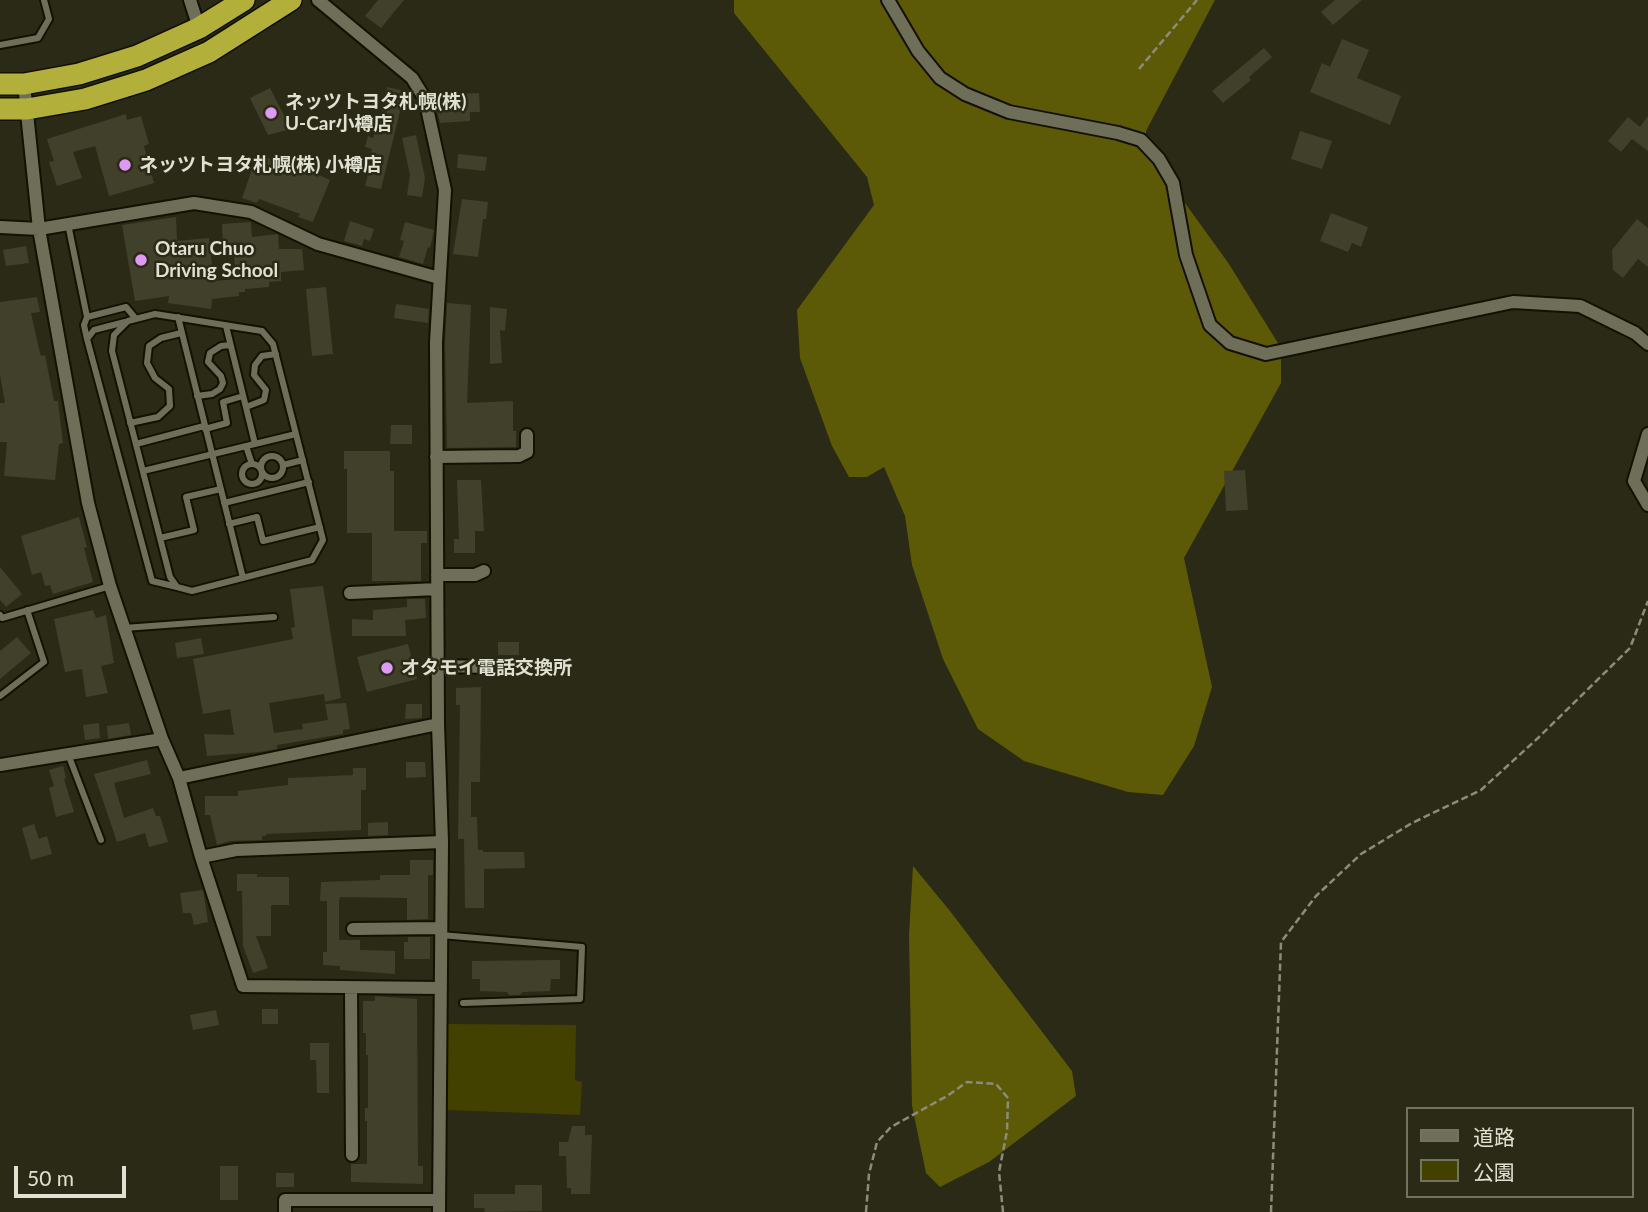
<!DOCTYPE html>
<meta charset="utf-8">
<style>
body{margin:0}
#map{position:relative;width:1648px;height:1212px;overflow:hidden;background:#2a2a16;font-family:Lato,"Noto Sans JP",sans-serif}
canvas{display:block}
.legend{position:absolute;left:1406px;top:1107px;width:228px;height:91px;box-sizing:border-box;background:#2a2a16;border:2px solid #737362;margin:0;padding:9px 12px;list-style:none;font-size:21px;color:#e0e0d3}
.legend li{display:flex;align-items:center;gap:14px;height:35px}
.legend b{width:35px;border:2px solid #737362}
.scale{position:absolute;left:14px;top:1166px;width:112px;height:32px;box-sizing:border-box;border:4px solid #e0e0d3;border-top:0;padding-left:9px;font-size:21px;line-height:24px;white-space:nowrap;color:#e0e0d3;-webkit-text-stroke:5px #2a2a16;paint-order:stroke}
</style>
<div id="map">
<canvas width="1648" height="1212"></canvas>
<ul class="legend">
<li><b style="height:9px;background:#6f6f59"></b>道路</li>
<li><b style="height:19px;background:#434100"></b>公園</li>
</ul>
<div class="scale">50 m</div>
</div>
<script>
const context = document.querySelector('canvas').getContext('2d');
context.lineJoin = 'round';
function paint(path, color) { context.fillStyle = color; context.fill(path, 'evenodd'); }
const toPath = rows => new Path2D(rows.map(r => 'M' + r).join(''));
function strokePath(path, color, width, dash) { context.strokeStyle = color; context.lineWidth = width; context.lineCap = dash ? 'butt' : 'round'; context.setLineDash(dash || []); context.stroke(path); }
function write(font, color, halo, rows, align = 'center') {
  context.font = font + ' Lato,"Noto Sans JP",sans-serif'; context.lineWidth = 5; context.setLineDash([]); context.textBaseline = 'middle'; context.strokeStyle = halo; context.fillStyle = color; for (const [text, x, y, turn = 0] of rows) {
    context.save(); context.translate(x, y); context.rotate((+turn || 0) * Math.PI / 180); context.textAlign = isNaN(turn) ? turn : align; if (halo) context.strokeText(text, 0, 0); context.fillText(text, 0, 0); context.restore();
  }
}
paint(toPath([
 [446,1024,576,1025,575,1080,582,1082,580,1115,447,1110]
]), '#434100');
paint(toPath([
 [734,0,1215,0,1146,131,1146,149,1229,264,1281,348,1281,383,1184,558,1212,687,1194,746,1163,795,1128,792,1024,761,978,729,943,659,912,565,905,516,884,467,867,477,849,477,832,446,800,358,797,310,874,205,867,177,734,13],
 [913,866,950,911,1072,1071,1076,1096,989,1162,940,1187,926,1173,912,1106,909,935]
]), '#5c5907');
paint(toPath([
 [378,0,404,0,381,28,365,16],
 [1335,0,1362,0,1333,25,1321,12],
 [1342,39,1369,50,1357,78,1401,96,1390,125,1310,92,1322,63,1330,67],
 [1264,48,1272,57,1249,77,1251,80,1223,103,1212,91],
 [387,87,405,91,381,189,365,186,373,155,370,154,372,149,365,147,368,136,373,138,378,120,380,120],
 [270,88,291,129,268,135,250,98],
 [479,93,480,112,470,112,470,121,440,123,433,95],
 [126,114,127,120,141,116,149,144,144,146,154,183,109,196,95,146,73,152,82,178,57,186,49,162,54,161,47,139],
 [1648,116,1648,151,1632,139,1621,152,1608,141,1628,117,1640,127],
 [1300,131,1332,141,1322,169,1291,159],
 [416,135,425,178,422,197,407,195,410,175,402,138],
 [458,154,487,157,485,171,457,168],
 [257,155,291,165,292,160,309,166,308,170,330,180,313,222,298,217,300,214,259,199,257,203,242,198],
 [462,199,488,202,486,219,483,219,478,257,453,254],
 [1331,213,1368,227,1361,247,1352,243,1348,252,1320,241],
 [176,217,177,241,209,238,214,281,236,279,233,244,223,244,222,224,251,222,252,237,278,234,279,249,302,249,304,270,281,272,281,281,269,282,269,287,245,289,245,292,239,292,239,296,212,299,211,309,168,303,169,296,135,301,122,225],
 [1637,219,1648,228,1648,267,1638,259,1623,278,1613,270,1612,250],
 [350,221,374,229,370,241,364,239,362,246,344,241],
 [405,222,434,230,430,248,428,247,423,264,399,257,404,241,400,240],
 [26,246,29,263,6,266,3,250],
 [326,287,333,354,312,356,306,289],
 [37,297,40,312,31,313,39,349,41,356,45,355,54,401,58,401,63,443,59,444,55,480,4,476,7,442,0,442,0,403,5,403,0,375,0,302],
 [447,303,471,305,467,403,513,401,513,431,516,431,516,447,447,448,445,342],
 [396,304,429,309,428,323,394,318],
 [490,307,507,309,505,331,500,330,502,363,490,364],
 [391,425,412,425,412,444,390,444],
 [344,451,390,451,390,471,394,471,394,531,427,531,427,543,421,543,421,581,372,581,372,533,347,533,347,469,344,469],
 [1245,470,1248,510,1226,511,1224,471],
 [457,480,481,480,484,531,475,531,475,553,454,553,454,539,459,539],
 [79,517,87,547,84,548,93,582,53,594,50,585,45,586,41,572,32,575,21,536],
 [0,567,22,594,6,607,0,600],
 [323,586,341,698,325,702,324,694,269,703,274,733,303,729,302,724,328,720,325,704,346,703,350,729,343,730,343,734,277,745,277,749,260,752,207,756,204,734,234,735,230,709,203,714,193,659,293,639,291,628,295,627,290,589],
 [407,599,425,599,426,618,405,620,406,636,352,636,352,619,373,620,373,610,407,607],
 [93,610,96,618,106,615,114,663,101,666,108,693,86,697,82,669,65,672,54,619],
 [17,637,31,653,0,679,0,651],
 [201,638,204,654,177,658,175,643],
 [498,642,519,642,519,655,498,655],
 [408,644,417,679,367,692,357,657],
 [481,687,480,782,471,782,471,817,477,817,478,850,483,850,483,852,524,852,525,868,484,869,484,908,465,908,464,839,458,839,460,705,456,705,456,688],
 [406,704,422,704,422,718,405,719],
 [99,723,100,738,85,740,83,725],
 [129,723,131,735,108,739,107,726],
 [147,760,151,774,114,783,124,818,153,808,156,816,160,816,168,842,149,847,145,833,117,842,94,774],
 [406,762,425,762,426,777,406,778],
 [63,766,66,778,64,779,74,812,56,817,49,788,54,786,49,770],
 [353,768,366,768,366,790,361,790,361,830,266,834,266,836,262,836,262,840,230,841,217,845,210,815,205,815,205,796,238,796,238,791,288,785,288,778,353,775],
 [388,822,388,835,368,836,368,823],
 [34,824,39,839,47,836,52,854,31,860,22,828],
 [410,860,433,860,433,875,428,875,428,919,407,920,407,898,340,897,339,901,339,940,360,940,360,950,395,951,395,974,340,970,340,966,323,965,323,952,327,952,327,901,320,901,321,882,380,880,380,875,410,875],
 [237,874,257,874,257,877,289,877,289,905,271,905,271,936,256,936,268,968,253,973,243,946,242,891,237,891],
 [203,890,208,922,194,925,191,913,183,913,180,893],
 [408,937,430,937,430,959,404,959,404,942,408,942],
 [560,960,560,979,551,979,550,991,523,992,519,995,509,995,507,992,480,991,480,979,472,979,472,961],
 [375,996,417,999,418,1166,423,1166,423,1184,351,1182,351,1164,367,1164,367,1121,365,1121,365,1108,368,1108,368,1055,366,1055,366,1033,363,1033,363,1001,375,1001],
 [262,1009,278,1009,278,1024,262,1024],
 [216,1010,219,1025,193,1030,190,1015],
 [310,1043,329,1043,329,1093,317,1093,316,1060,310,1060],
 [572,1126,585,1126,585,1135,592,1135,590,1194,571,1194,571,1188,567,1188,566,1156,559,1156,559,1142,568,1142],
 [220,1166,238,1166,238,1200,220,1200],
 [276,1173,294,1173,294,1187,276,1187],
 [515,1185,542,1185,542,1211,485,1212,484,1208,474,1208,474,1194,515,1194]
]), '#40402b');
const lane = toPath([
 [0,45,38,38,49,19,44,0],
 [68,224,87,317],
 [155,314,262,331,273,344,323,540,312,560,192,591,177,587,170,577,112,351,114,335,128,321,155,314],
 [178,317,243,578],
 [125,322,94,330,87,339,152,581,177,587],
 [226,326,255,444],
 [87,339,84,325,87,317,126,307,136,319],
 [197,396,212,394,220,389,223,383,221,376,208,362,210,353,221,346,230,345],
 [246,407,264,400,266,390,254,375,255,365,262,356,276,354],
 [130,423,158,417,170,406,169,389,155,378,147,363,149,346,161,338,181,333],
 [205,429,227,423,223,402,243,396],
 [136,444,204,426],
 [246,446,252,464],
 '261 467a11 11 0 1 1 22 0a11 11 0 1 1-22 0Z',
 '242 474a10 10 0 1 1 20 0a10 10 0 1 1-20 0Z',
 [283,465,303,460],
 [143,471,296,434],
 [224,503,309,482],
 [229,524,257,517,263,541,320,527],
 [160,538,194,530,186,497,221,489],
 [0,615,2,618,110,586],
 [124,628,274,617],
 [0,696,44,662,27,610],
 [68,754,101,840],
 [441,935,582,947,580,999,463,1003]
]);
const street = toPath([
 [190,0,199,28],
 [318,0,412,78,425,99,445,190,436,342,438,724,442,842,439,1212],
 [888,0,918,51,940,78,965,94,1009,112,1118,133,1141,140,1159,159,1173,183,1186,255,1210,325,1230,343,1266,354,1513,302,1580,306,1635,333,1648,344],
 [24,84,39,229,88,503,110,586,162,739,179,778,201,857,243,986,441,988],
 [0,227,39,229,194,203,251,212,318,244,439,278],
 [1648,434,1634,481,1648,505],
 [436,457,519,456,527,452,527,435],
 [437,575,475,575,484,571],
 [350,593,437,589],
 [438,666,492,667],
 [0,765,162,739],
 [179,778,438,724],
 [201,857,236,850,442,842],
 [353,929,441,928],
 [351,988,352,1155],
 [285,1212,285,1200,439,1200]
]);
const highway = toPath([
 [0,84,24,84,79,74,137,56,199,28,244,0],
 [0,109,27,109,85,99,146,80,209,52,291,0]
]);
strokePath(lane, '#131202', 10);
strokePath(street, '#131202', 16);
strokePath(highway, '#131202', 24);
strokePath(toPath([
 [1139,69,1197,0],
 [866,1212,869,1174,877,1142,891,1127,947,1096,967,1082,996,1084,1008,1098,1007,1131,999,1172,1003,1212],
 [1271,1212,1281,942,1316,896,1361,854,1412,823,1481,790,1538,738,1630,648,1648,601]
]), '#8c8c7c', 2.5, [7, 3.5]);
strokePath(lane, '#6f6f59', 6);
strokePath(street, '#6f6f59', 12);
strokePath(highway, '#b3af3b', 21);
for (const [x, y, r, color] of [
 [271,113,7,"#dd99f3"],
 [125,165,7,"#dd99f3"],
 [141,260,7,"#dd99f3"],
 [387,668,7,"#dd99f3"]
]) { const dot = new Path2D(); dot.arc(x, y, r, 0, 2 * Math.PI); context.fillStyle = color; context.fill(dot); strokePath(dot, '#2a2a16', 2.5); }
write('bold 19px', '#e0e0d3', '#2a2a16', [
 ["ネッツトヨタ札幌(株)",285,102],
 ["U-Car小樽店",285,124],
 ["ネッツトヨタ札幌(株) 小樽店",139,165],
 ["Otaru Chuo",155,249],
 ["Driving School",155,271],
 ["オタモイ電話交換所",401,668]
], 'left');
</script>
